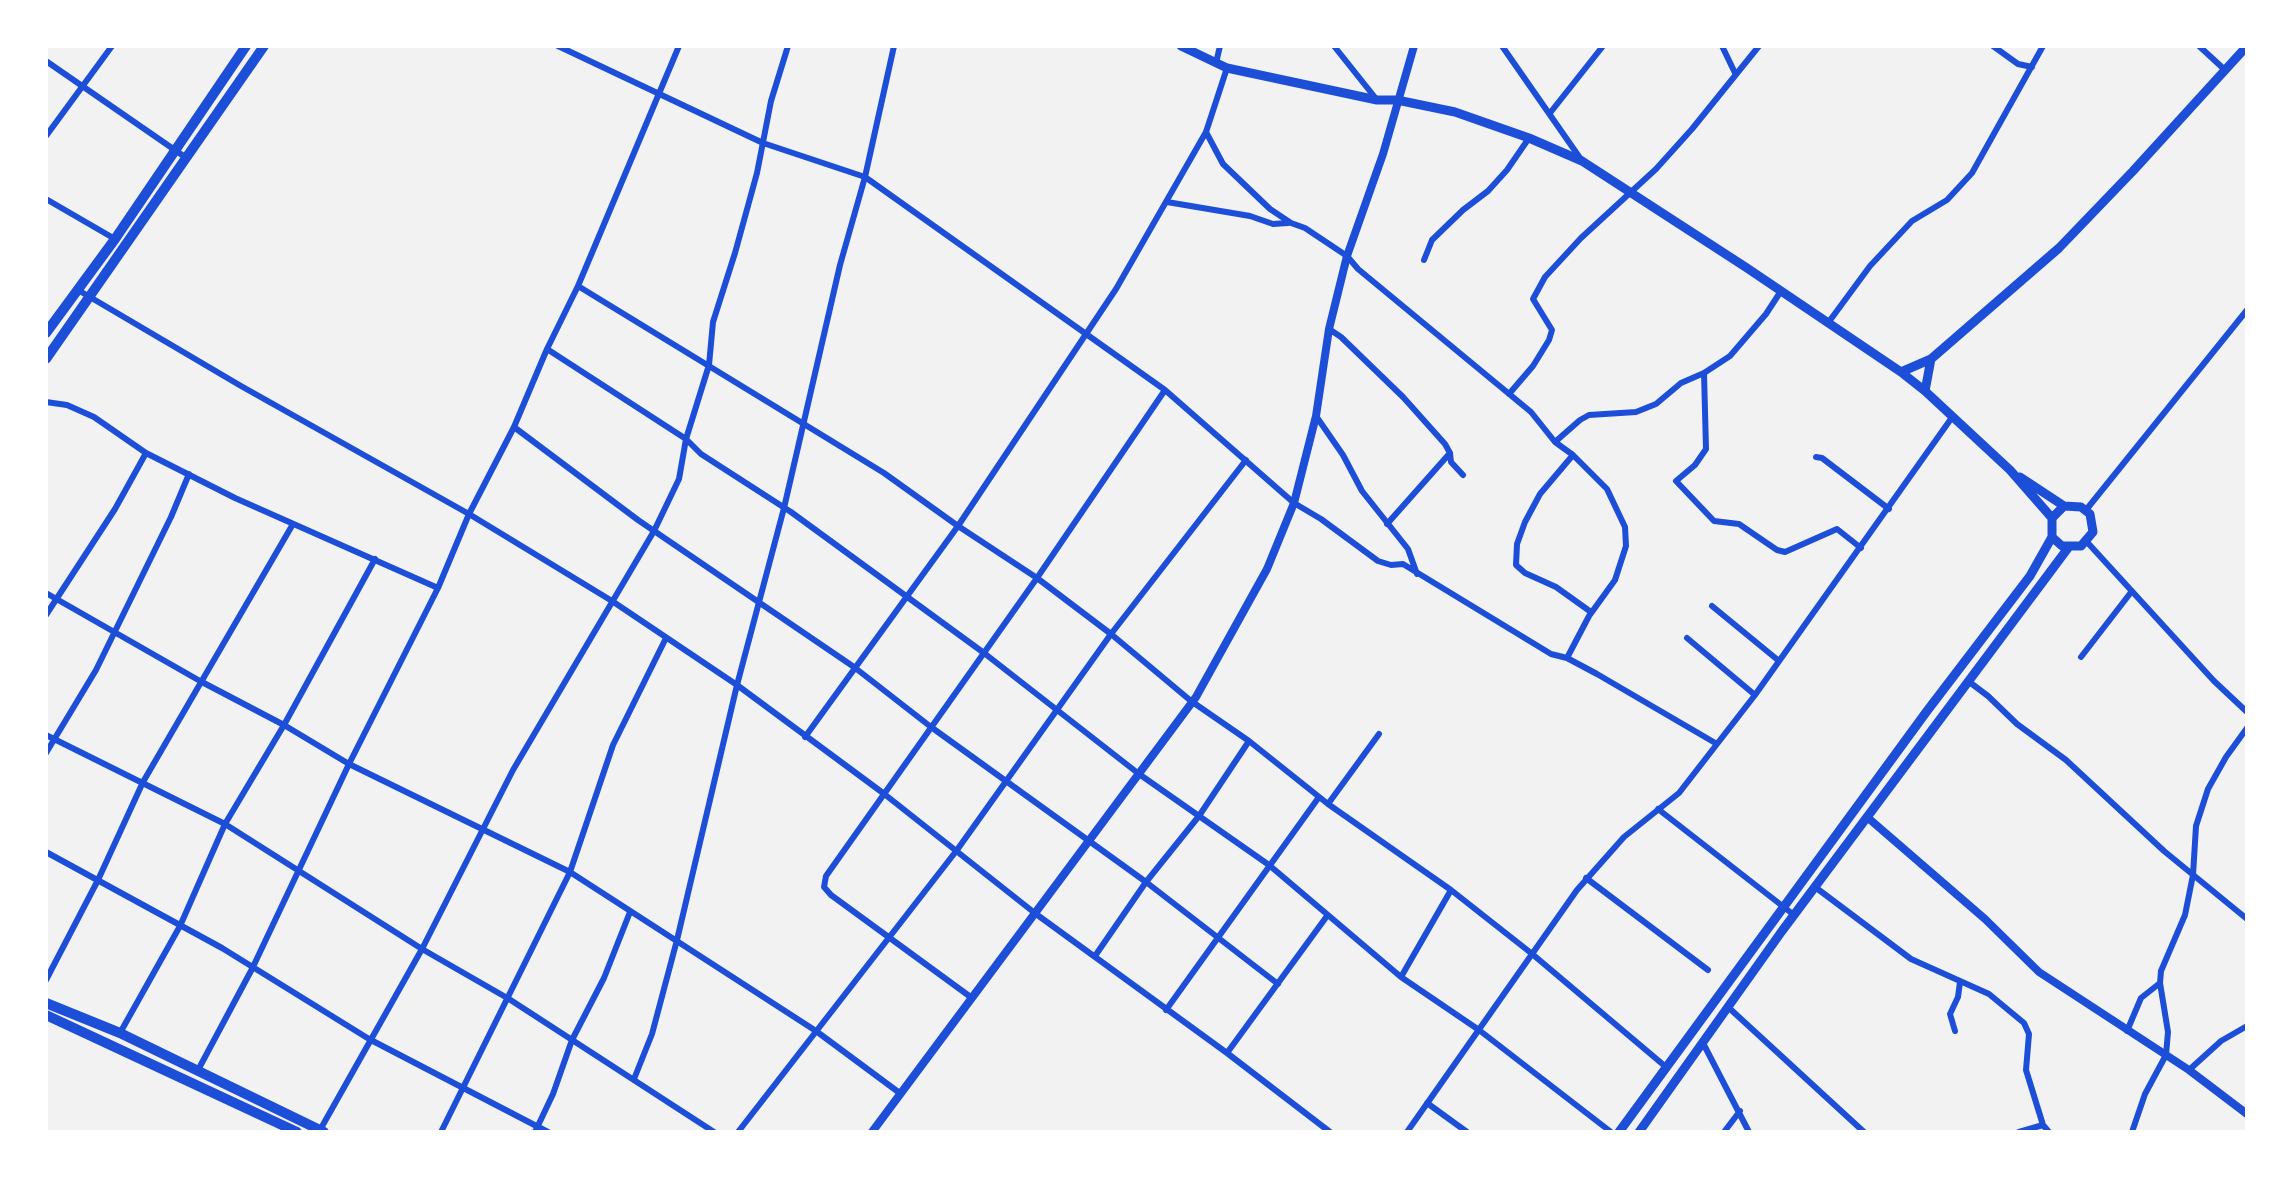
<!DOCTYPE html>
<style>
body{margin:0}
#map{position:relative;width:2293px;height:1178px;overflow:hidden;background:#f2f2f2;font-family:Barlow,sans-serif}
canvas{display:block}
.frame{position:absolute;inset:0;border:48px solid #fff;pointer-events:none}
</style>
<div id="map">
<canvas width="2293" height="1178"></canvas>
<div class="frame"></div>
</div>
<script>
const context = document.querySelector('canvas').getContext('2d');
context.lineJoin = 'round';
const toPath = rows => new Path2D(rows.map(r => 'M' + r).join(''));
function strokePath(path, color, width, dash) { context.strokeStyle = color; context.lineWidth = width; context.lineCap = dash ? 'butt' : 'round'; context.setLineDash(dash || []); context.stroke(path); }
strokePath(toPath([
 [558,46,763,143,865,177,1165,390,1294,503,1321,519,1378,561,1391,565,1403,564,1551,654,1567,658,1597,674,1717,744],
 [1334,46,1377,100],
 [1502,46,1580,158],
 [1722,46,1735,73],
 [1993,46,2018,64,2032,67],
 [2199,46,2225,70],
 [46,61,185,157],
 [1216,63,1220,46],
 [1550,113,1603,46],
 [1206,132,1223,164,1270,209,1291,223,1305,228,1347,256,1358,269,1531,412,1555,442,1573,455,1607,489,1625,527,1626,546,1615,580,1589,616,1567,658],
 [46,136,112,46],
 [46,199,115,239],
 [1167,202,1250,216,1273,224,1288,223],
 [1424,260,1432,240,1463,210,1488,191,1507,170,1529,138],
 [578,286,884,473,958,526,1037,578,1111,634,1191,701,1249,741,1328,804,1451,890,1531,953,1666,1067],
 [78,290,241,386,469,514,612,601,737,685,883,793,1036,914,1227,1053,1330,1132],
 [1828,323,1870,266,1912,221,1947,200,1972,173,2043,46],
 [1329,329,1341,337,1403,397,1445,444,1450,453,1451,462,1463,475],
 [547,349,686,439,701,454,791,512,984,653,1139,774,1269,865,1401,977,1479,1030,1611,1132],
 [1704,373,1706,449,1695,465,1676,481,1714,521,1739,524,1777,550,1785,552,1837,529,1861,548],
 [1509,394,1533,366,1549,340,1552,330,1533,299,1545,277,1581,238,1656,169,1692,129,1759,46],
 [46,402,67,405,94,417,146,453,235,498,438,588],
 [1316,416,1343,455,1362,491,1408,549,1417,574],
 [514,427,638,520,854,667,931,727,1146,882,1278,984],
 [1555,442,1580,420,1589,415,1636,412,1656,404,1681,383,1704,373,1730,356,1766,314,1781,291],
 [1573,455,1540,494,1525,522,1517,544,1516,565,1525,573,1556,587,1591,612],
 [1816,457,1822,458,1889,509],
 [2086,510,2247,310],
 [1387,524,1450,453],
 [2087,542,2214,681,2247,712],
 [46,593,200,681,284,725,349,764,570,872,816,1031,901,1094],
 [1712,606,1779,661],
 [46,615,115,509,146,453],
 [1687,638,1755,695],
 [2081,657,2132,591],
 [1968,681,1988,696,2017,724,2066,760,2164,851,2247,919],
 [46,735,225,824,422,949,509,999,714,1132],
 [805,737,958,526,1116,289,1206,132,1227,68],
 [46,753,96,670,171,517,189,474],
 [1328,804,1379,734],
 [1658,809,1794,915],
 [46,852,222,948,369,1039,548,1132],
 [1586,878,1708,970],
 [1815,887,1911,959,1989,994,2024,1023,2029,1034,2026,1070,2043,1125,2049,1132],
 [1095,956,1146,882,1199,816,1249,741],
 [1401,977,1451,890],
 [46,980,98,880,143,782,293,524],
 [972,998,831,895,824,887,826,876,1037,578,1165,390],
 [1728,1007,1864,1132],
 [1166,1010,1319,797],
 [1955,1031,1950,1014,1958,997,1960,982],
 [2127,1031,2141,998,2160,983],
 [120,1033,180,926,225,824,284,725,375,559],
 [1703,1043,1749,1132],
 [1227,1053,1327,916],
 [2189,1070,2221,1041,2247,1026],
 [197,1072,252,969,349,764,438,588,469,514,514,427,547,349,578,286,679,46],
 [634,1079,652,1034,677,940,737,685,784,508,840,265,865,177,894,46],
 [1427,1103,1467,1132],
 [320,1130,422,949,513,770,654,531,679,479,686,439,709,365,713,322,735,253,757,173,771,101,788,46],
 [441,1132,570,872,613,745,666,638],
 [535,1132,553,1094,572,1040,604,978,630,912],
 [738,1132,957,850,1111,634,1246,460],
 [1407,1132,1577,890,1624,837,1679,793,1755,695,1953,416],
 [1724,1132,1740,1111],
 [2019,1132,2043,1125],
 [2132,1132,2145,1094,2166,1055,2168,1032,2160,983,2161,971,2185,915,2193,875,2196,826,2208,789,2226,757,2247,728]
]), '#1d4ed8', 6);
strokePath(toPath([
 [1867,817,1985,919,2039,972,2189,1070,2247,1114],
 [872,1132,1196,697,1267,569,1294,503,1316,416,1329,329,1347,256,1383,154,1414,46]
]), '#1d4ed8', 8);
strokePath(toPath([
 [1181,46,1227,68,1377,100,1397,100,1455,112,1529,138,1582,161,1747,268,1901,372,1925,391,2010,470,2052,518,2052,537,2062,546,2081,546,2093,532,2090,514,2081,507,2064,506,2052,518],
 [1901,372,1931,359,2059,248,2133,171,2247,46],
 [1925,391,1931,359],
 [2020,477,2064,506],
 [1619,1132,1927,711,2030,576,2052,537],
 [1639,1132,1782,931,2068,548]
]), '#1d4ed8', 9);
strokePath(toPath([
 [46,1003,120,1033,324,1132],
 [46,1015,297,1132]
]), '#1d4ed8', 10);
strokePath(toPath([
 [46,333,115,239,246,46],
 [46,359,264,46]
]), '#1d4ed8', 10);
</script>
